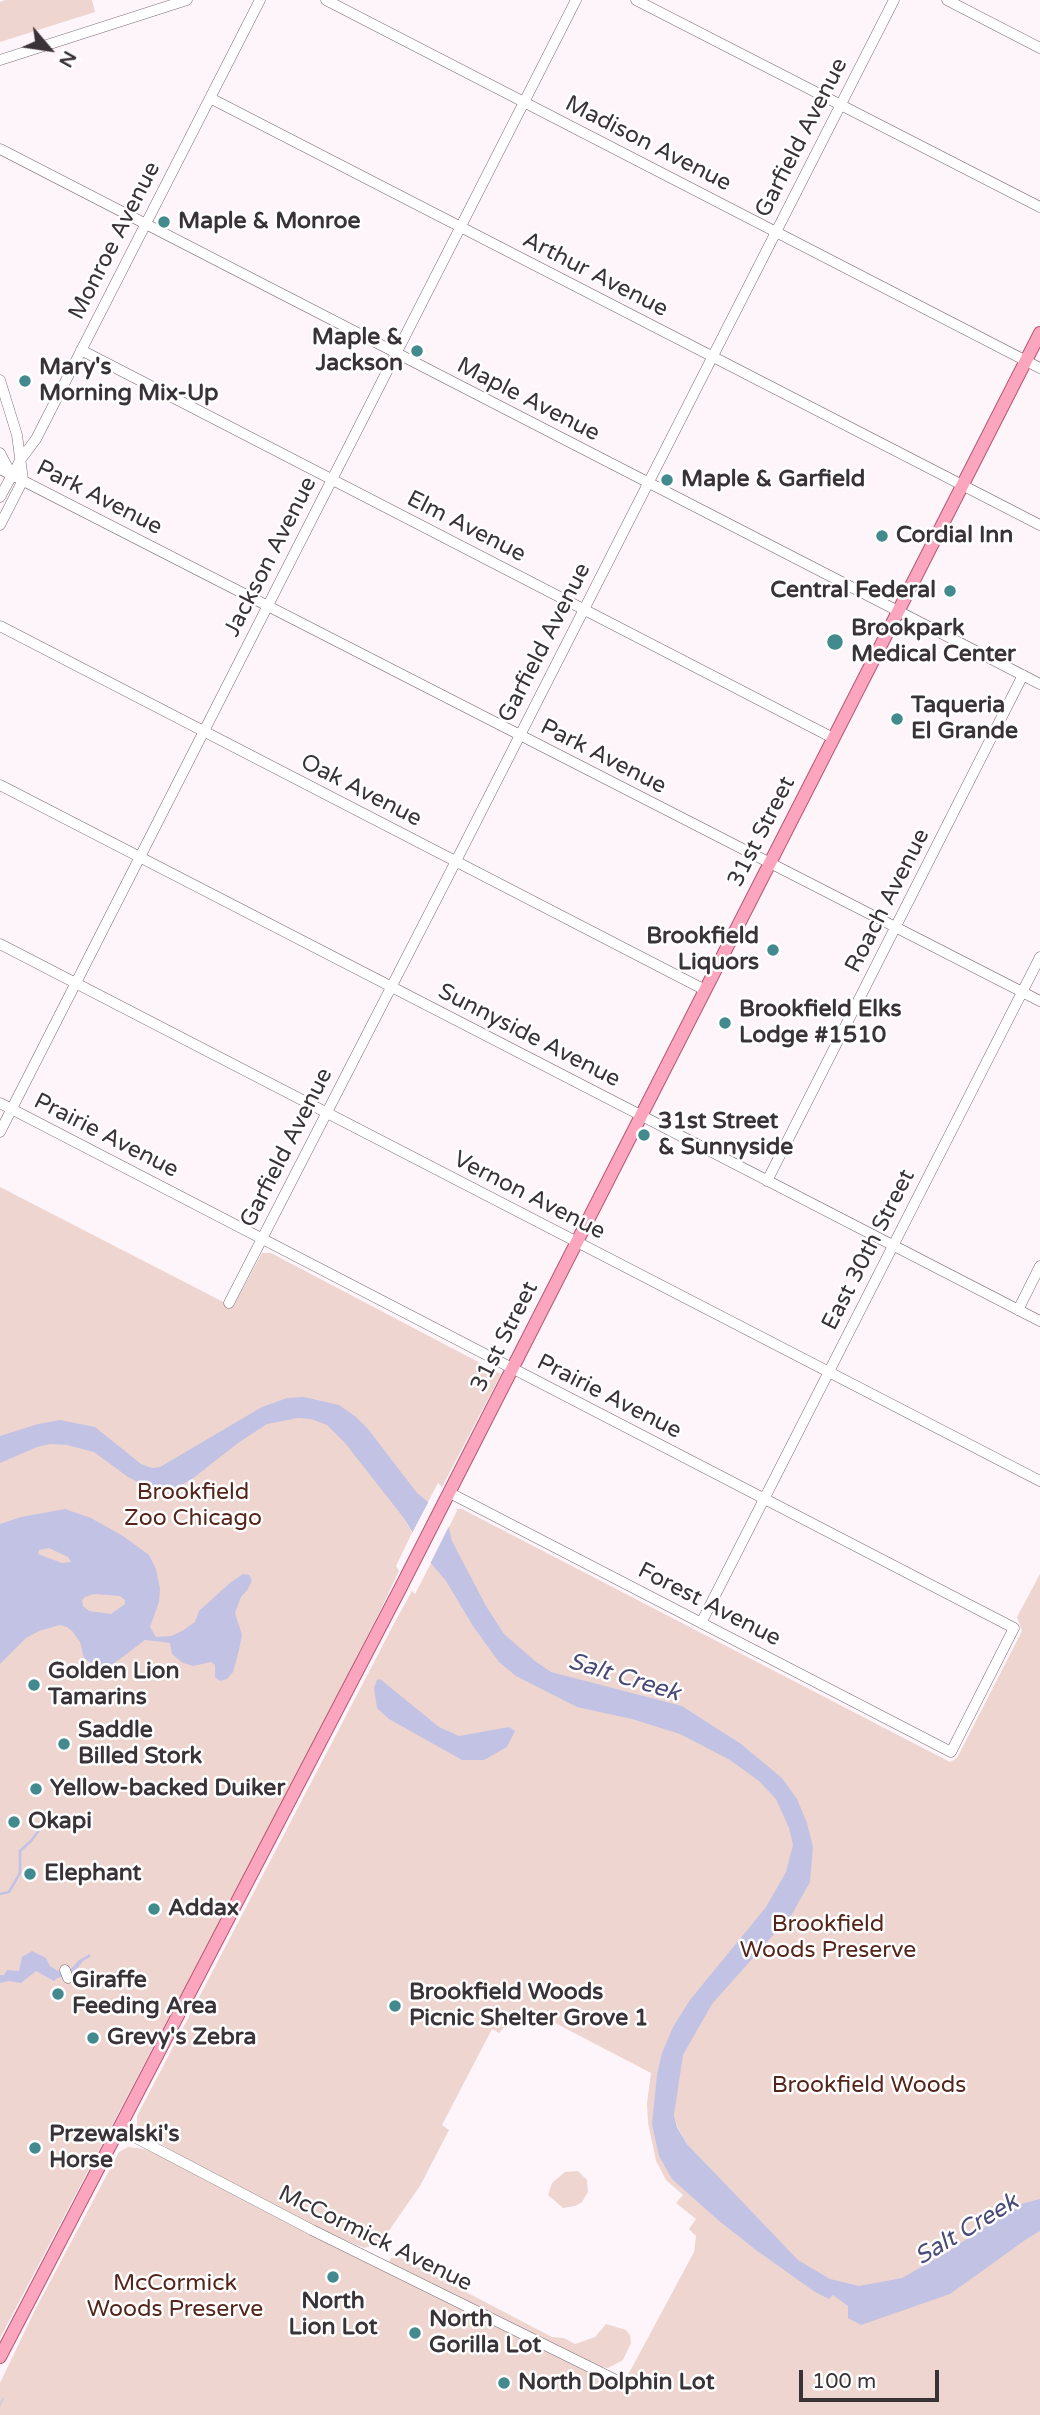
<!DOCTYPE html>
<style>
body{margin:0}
#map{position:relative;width:1040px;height:2415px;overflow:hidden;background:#fef5fb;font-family:"Varela Round",sans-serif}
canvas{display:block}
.north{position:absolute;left:14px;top:14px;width:70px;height:70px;-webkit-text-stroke:5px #fff;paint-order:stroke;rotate:119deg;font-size:19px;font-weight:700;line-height:28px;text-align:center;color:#393237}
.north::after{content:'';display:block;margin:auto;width:24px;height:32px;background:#393237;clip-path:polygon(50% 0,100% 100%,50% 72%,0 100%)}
.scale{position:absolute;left:799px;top:2370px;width:140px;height:32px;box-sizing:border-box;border:4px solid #393237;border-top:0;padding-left:9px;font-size:21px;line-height:24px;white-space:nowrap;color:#393237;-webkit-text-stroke:5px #fff;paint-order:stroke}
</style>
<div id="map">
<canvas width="1040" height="2415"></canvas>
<div class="north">N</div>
<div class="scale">100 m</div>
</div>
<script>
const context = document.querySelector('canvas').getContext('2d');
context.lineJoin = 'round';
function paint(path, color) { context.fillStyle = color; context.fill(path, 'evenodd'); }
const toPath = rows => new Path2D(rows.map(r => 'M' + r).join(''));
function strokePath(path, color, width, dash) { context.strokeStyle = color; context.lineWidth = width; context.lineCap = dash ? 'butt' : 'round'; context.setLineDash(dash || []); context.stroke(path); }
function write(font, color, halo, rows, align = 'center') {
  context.font = font + ' "Varela Round",sans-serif'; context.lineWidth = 5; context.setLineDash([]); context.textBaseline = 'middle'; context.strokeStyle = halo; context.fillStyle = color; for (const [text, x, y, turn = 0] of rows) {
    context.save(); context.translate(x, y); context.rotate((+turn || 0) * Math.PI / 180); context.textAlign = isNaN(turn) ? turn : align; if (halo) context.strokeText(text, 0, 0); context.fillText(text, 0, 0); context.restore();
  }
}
paint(toPath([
 [5,0,92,0,95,12,0,42,0,2],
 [0,1187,233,1307,262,1253,271,1253,501,1374,442,1487,438,1483,428,1502,403,1517,412,1533,396,1566,399,1571,379,1613,309,1751,0,2338],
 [456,1509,462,1509,950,1762,957,1758,1022,1631,1017,1617,1040,1574,1040,2415,0,2415,0,2383,35,2310,119,2152,128,2147,144,2149,154,2153,302,2231,621,2388,694,2252,696,2236,689,2229,696,2219,676,2203,683,2195,666,2180,656,2161,648,2123,647,2103,651,2073,532,2011,526,2021,511,2020,499,2033,492,2029,442,2125,449,2130,420,2186,388,2232,377,2244,368,2247,364,2248,316,2228,199,2167,140,2131,137,2126,137,2116,397,1618,412,1591,415,1594,431,1563,457,1511],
 [677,2086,674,2115,677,2126,687,2144,728,2188,652,2124],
 [578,2171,587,2180,588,2192,582,2202,575,2206,563,2208,548,2195,552,2183,565,2172],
 [399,2257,552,2337,564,2338,575,2344,595,2337,606,2324,626,2330,630,2335,631,2343,623,2360,608,2368,595,2366,389,2262,391,2258]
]), '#eed5cf');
paint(toPath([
 [304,1397,339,1405,356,1417,368,1429,417,1493,428,1502,449,1528,452,1541,486,1606,504,1634,535,1661,551,1672,682,1706,741,1744,782,1778,797,1799,807,1823,813,1847,810,1882,792,1914,712,2004,683,2055,674,2115,677,2127,687,2144,798,2260,830,2279,859,2286,902,2278,946,2253,1017,2205,1040,2199,1040,2231,1028,2238,950,2294,861,2325,848,2318,848,2306,833,2295,829,2299,815,2292,756,2250,718,2220,672,2179,659,2156,652,2124,657,2075,662,2053,673,2027,690,2000,766,1907,786,1872,793,1845,789,1828,776,1799,759,1781,730,1760,680,1734,632,1719,577,1707,516,1676,499,1662,473,1626,446,1581,431,1563,403,1517,345,1443,327,1425,311,1419,298,1418,267,1424,238,1443,192,1479,176,1488,164,1490,146,1486,128,1477,94,1452,67,1445,50,1444,37,1447,0,1463,0,1436,38,1424,60,1420,95,1427,141,1464,152,1468,160,1467,262,1407,287,1398],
 [65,1509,91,1518,123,1536,149,1555,156,1569,160,1589,159,1602,150,1627,156,1637,171,1636,182,1631,195,1622,199,1611,231,1582,243,1574,249,1575,252,1580,248,1589,241,1597,235,1613,242,1635,239,1650,233,1672,227,1679,220,1681,215,1677,215,1665,211,1662,193,1666,183,1663,172,1654,170,1643,163,1642,145,1640,112,1665,103,1668,96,1666,84,1658,80,1642,72,1631,67,1627,60,1625,39,1631,26,1638,0,1664,0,1524,21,1517],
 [49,1548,68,1557,71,1562,62,1563,38,1554,39,1550],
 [94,1594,120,1596,125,1600,125,1604,111,1614,89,1611,83,1606,82,1600,85,1597],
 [380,1679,439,1727,459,1736,509,1727,515,1731,507,1747,484,1760,462,1760,389,1719,377,1708,374,1688,377,1680],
 [32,1951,46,1958,50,1966,61,1973,71,1969,79,1960,90,1954,90,1957,83,1961,73,1974,57,1978,54,1981,36,1971,21,1983,9,1981,0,1983,0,1975,4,1975,7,1970,19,1971,22,1957]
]), '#c2c3e4');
paint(toPath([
 [430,1499,450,1524,429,1566,410,1537]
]), '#fef5fb');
strokePath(toPath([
 [0,1894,9,1892,20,1873,20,1851,31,1841,43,1825]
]), '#c2c3e4', 2.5);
strokePath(toPath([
 [0,2402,2,2403]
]), '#d7ced4', 10, [10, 5]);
const minor = toPath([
 [326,0,1040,368],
 [636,0,1040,207],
 [947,0,1040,48],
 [0,60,187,0],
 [210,98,1040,525],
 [0,149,1040,684],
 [81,350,833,738],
 [0,380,17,435,23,480,0,525],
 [0,453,11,474],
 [0,469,1040,1001],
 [0,497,21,459,36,439,260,0],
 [0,626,705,990],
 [0,785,1040,1321],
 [0,944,1040,1481],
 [0,1103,1014,1628,951,1752,450,1493],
 [0,1132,576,0],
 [767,1181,1023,675],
 [229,1303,456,861,894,0],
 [1018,1310,1040,1266],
 [701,1623,1040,957],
 [65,1970,68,1978],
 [119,2129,312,2230,616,2380]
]);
const major = toPath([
 [0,2357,401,1587,1040,333]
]);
strokePath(minor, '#7a6c75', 11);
strokePath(major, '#b65672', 14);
strokePath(minor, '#fff', 10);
strokePath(major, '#fba6be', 12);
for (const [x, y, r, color] of [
 [164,222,7,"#428a8e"],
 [417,351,7,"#428a8e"],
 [25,381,7,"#428a8e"],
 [667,480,7,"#428a8e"],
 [882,536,7,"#428a8e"],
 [950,591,7,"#428a8e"],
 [835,642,9,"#428a8e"],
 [897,719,7,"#428a8e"],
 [773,950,7,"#428a8e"],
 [725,1023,7,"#428a8e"],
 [644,1135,7,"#428a8e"],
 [34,1685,7,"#428a8e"],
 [64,1744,7,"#428a8e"],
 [36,1789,7,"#428a8e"],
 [14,1822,7,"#428a8e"],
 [30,1874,7,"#428a8e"],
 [154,1909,7,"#428a8e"],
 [58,1994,7,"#428a8e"],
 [395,2006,7,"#428a8e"],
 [93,2038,7,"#428a8e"],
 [35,2148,7,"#428a8e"],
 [333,2277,7,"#428a8e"],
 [415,2333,7,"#428a8e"],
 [504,2383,7,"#428a8e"]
]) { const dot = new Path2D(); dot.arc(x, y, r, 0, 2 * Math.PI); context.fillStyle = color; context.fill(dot); strokePath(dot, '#fff', 2.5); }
write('23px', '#393237', '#fff', [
 ["Garfield Avenue",802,138,-63],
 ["Madison Avenue",648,144,27],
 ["Monroe Avenue",115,241,-63],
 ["Arthur Avenue",595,275,27],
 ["Maple Avenue",528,400,27],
 ["Park Avenue",99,498,27],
 ["Elm Avenue",466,527,27],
 ["Jackson Avenue",271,557,-63],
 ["Garfield Avenue",545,643,-63],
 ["Park Avenue",603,757,27],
 ["Oak Avenue",361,791,27],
 ["31st Street",762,832,-63],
 ["Roach Avenue",888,901,-63],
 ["Sunnyside Avenue",529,1036,27],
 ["Prairie Avenue",106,1136,27],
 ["Garfield Avenue",287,1148,-63],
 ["Vernon Avenue",529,1196,27],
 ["East 30th Street",869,1250,-63],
 ["31st Street",505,1337,-63],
 ["Prairie Avenue",609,1397,27],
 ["Forest Avenue",709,1605,27],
 ["McCormick Avenue",375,2239,26]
]);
write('bold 23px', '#393237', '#fff', [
 ["Maple & Monroe",178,222],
 ["Maple &",403,338,"right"],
 ["Jackson",403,364,"right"],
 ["Mary's",39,368],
 ["Morning Mix-Up",39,394],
 ["Maple & Garfield",681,480],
 ["Cordial Inn",896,536],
 ["Central Federal",936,591,"right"],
 ["Brookpark",851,629],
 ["Medical Center",851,655],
 ["Taqueria",911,706],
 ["El Grande",911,732],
 ["Brookfield",759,937,"right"],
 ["Liquors",759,963,"right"],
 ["Brookfield Elks",739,1010],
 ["Lodge #1510",739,1036],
 ["31st Street",658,1122],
 ["& Sunnyside",658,1148],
 ["Golden Lion",48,1672],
 ["Tamarins",48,1698],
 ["Saddle",78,1731],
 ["Billed Stork",78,1757],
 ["Yellow-backed Duiker",50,1789],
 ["Okapi",28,1822],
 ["Elephant",44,1874],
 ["Addax",168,1909],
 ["Giraffe",72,1981],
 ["Feeding Area",72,2007],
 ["Brookfield Woods",409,1993],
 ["Picnic Shelter Grove 1",409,2019],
 ["Grevy's Zebra",107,2038],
 ["Przewalski's",49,2135],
 ["Horse",49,2161],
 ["North",333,2302,"center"],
 ["Lion Lot",333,2328,"center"],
 ["North",429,2320],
 ["Gorilla Lot",429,2346],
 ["North Dolphin Lot",518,2383]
], 'left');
write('23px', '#55241a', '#fff', [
 ["Brookfield",193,1493],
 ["Zoo Chicago",193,1519],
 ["Brookfield",828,1925],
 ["Woods Preserve",828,1951],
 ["Brookfield Woods",869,2086],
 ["McCormick",175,2284],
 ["Woods Preserve",175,2310]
]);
write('italic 24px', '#4a4a78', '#fff', [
 ["Salt Creek",624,1678,17],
 ["Salt Creek",967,2230,-31]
]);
</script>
